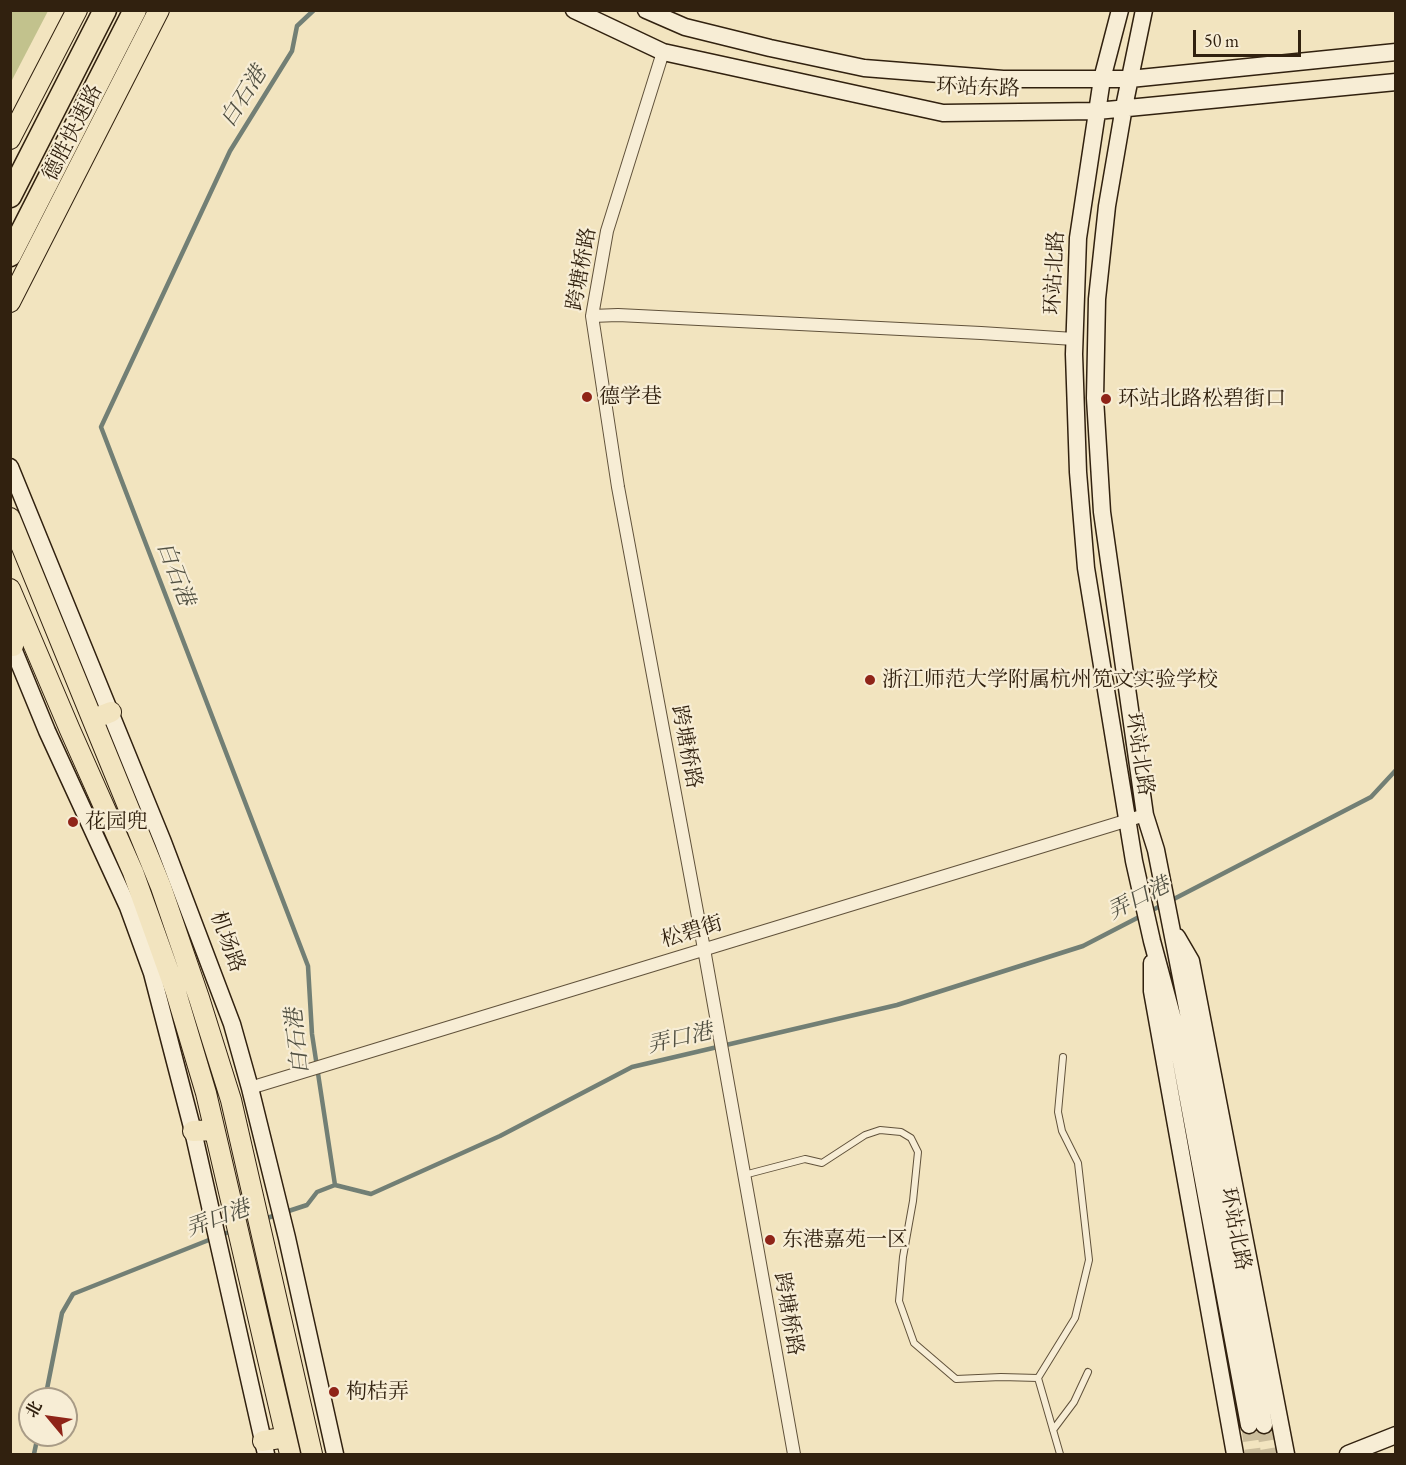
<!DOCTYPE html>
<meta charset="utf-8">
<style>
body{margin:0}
#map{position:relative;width:1406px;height:1465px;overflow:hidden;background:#f2e4bf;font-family:"EB Garamond","Noto Serif SC",serif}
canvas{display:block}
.frame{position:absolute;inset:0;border:12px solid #31210f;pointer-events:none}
.north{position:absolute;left:18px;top:1387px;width:60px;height:60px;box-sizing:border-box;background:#f7edd5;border:2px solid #a89b86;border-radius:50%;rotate:299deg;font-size:16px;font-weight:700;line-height:24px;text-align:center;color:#31210f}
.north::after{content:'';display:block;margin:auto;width:21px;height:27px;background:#8f2418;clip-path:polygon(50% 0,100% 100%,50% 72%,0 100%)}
.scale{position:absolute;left:1193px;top:30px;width:108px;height:27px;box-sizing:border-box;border:3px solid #31210f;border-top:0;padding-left:8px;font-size:18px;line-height:21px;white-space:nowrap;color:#31210f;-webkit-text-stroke:4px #f7edd5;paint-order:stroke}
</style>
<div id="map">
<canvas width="1406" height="1465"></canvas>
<div class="frame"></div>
<div class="north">北</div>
<div class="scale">50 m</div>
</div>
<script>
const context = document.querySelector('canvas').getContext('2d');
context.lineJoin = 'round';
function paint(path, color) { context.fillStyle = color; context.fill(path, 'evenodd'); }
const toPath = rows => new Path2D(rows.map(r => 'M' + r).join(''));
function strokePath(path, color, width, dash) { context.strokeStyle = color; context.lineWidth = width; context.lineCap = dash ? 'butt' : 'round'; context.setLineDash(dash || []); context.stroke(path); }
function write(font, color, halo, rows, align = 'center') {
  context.font = font + ' "EB Garamond","Noto Serif SC",serif'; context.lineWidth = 4.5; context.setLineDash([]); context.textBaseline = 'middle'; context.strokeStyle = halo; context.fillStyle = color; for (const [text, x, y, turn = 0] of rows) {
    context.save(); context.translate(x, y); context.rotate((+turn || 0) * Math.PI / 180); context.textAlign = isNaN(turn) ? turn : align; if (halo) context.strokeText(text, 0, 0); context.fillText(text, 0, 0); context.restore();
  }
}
paint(toPath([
 [11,10,48,11,11,82,10,11]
]), '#c2c28d');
strokePath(toPath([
 [314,10,297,26,292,51,230,151,101,427,308,966,312,1034,335,1185],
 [264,1219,307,1205,317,1192,335,1185,371,1194,500,1136,632,1067,897,1005,1083,946,1371,797,1396,770],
 [45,1399,62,1313,73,1294,234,1230],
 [34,1454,38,1435]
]), '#727f75', 4.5);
strokePath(toPath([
 [1249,1425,1253,1454],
 [1264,1425,1269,1454]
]), '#cbbd9c', 16, [16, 8]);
const lane = toPath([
 [744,1175,805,1159,822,1163,865,1135,880,1130,901,1132,911,1138,918,1152,913,1201,903,1257,899,1301,914,1343,956,1379,1001,1377,1038,1378],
 [1053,1430,1074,1402,1088,1372],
 [1060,1454,1038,1378,1075,1318,1089,1260,1078,1163,1062,1131,1058,1112,1063,1057]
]);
const street = toPath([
 [663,52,607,231,592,316,618,487,704,949,794,1454],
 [592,316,618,315,981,333,1074,339],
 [250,1088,1145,815]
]);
const secondary = toPath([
 [574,10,663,52,943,113,1097,111,1396,82],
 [646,10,685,27,770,48,864,68,1003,79,1130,79,1396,52],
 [1120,10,1102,79,1078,238,1074,354,1078,472,1086,568,1134,861,1152,941,1173,1019,1249,1425],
 [1144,10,1124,107,1107,206,1097,299,1095,398,1102,512,1145,815,1156,850,1189,1018,1264,1425],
 [10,467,163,842,232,1024,250,1088,287,1238,335,1454],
 [10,641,47,731,128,907,152,973,193,1131,266,1454],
 [1177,937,1191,961,1286,1454],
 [1152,963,1152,991,1235,1454],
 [1348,1454,1396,1435]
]);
const primary = toPath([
 [10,139,77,10],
 [10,302,159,10],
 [10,518,161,887,199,998,231,1100,312,1454],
 [10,589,70,730,133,872,175,989,206,1093,290,1454],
 [13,646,18,608],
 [93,719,111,712],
 [193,1131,214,1130],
 [263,1441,286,1437]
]);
const highway = toPath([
 [10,196,105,10],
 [10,255,135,10]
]);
strokePath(lane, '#61523b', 8);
strokePath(street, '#61523b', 14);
strokePath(secondary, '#31210f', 19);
strokePath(primary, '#31210f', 22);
strokePath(highway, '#31210f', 25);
strokePath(lane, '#f7edd5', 6);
strokePath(street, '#f7edd5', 12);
strokePath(secondary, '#f7edd5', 16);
strokePath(primary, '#f2e4bf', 20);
strokePath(highway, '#f2e4bf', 22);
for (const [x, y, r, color] of [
 [587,397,6,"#8f2418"],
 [1106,399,6,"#8f2418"],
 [870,680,6,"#8f2418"],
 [73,822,6,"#8f2418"],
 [770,1240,6,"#8f2418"],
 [334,1392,6,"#8f2418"]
]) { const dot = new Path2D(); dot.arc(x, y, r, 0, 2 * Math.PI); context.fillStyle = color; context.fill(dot); strokePath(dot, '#f7edd5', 2); }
write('21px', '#31210f', '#f7edd5', [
 ["环站东路",978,88,2],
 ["德胜快速路",73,133,-63],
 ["跨塘桥路",582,269,-80],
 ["环站北路",1055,273,-87],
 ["跨塘桥路",686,747,79],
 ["环站北路",1139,754,81],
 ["松碧街",692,932,-17],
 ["机场路",227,942,70],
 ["环站北路",1235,1229,79],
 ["跨塘桥路",788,1314,80]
]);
write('21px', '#31210f', '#f7edd5', [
 ["德学巷",599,397],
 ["环站北路松碧街口",1118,399],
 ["浙江师范大学附属杭州笕文实验学校",882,680],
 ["花园兜",85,822],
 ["东港嘉苑一区",782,1240],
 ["枸桔弄",346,1392]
], 'left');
write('italic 22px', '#515042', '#f7edd5', [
 ["白石港",244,97,-58],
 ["白石港",175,574,69],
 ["弄口港",1139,899,-27],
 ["弄口港",680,1039,-13],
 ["白石港",298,1041,-96],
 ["弄口港",218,1219,-20]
]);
</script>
